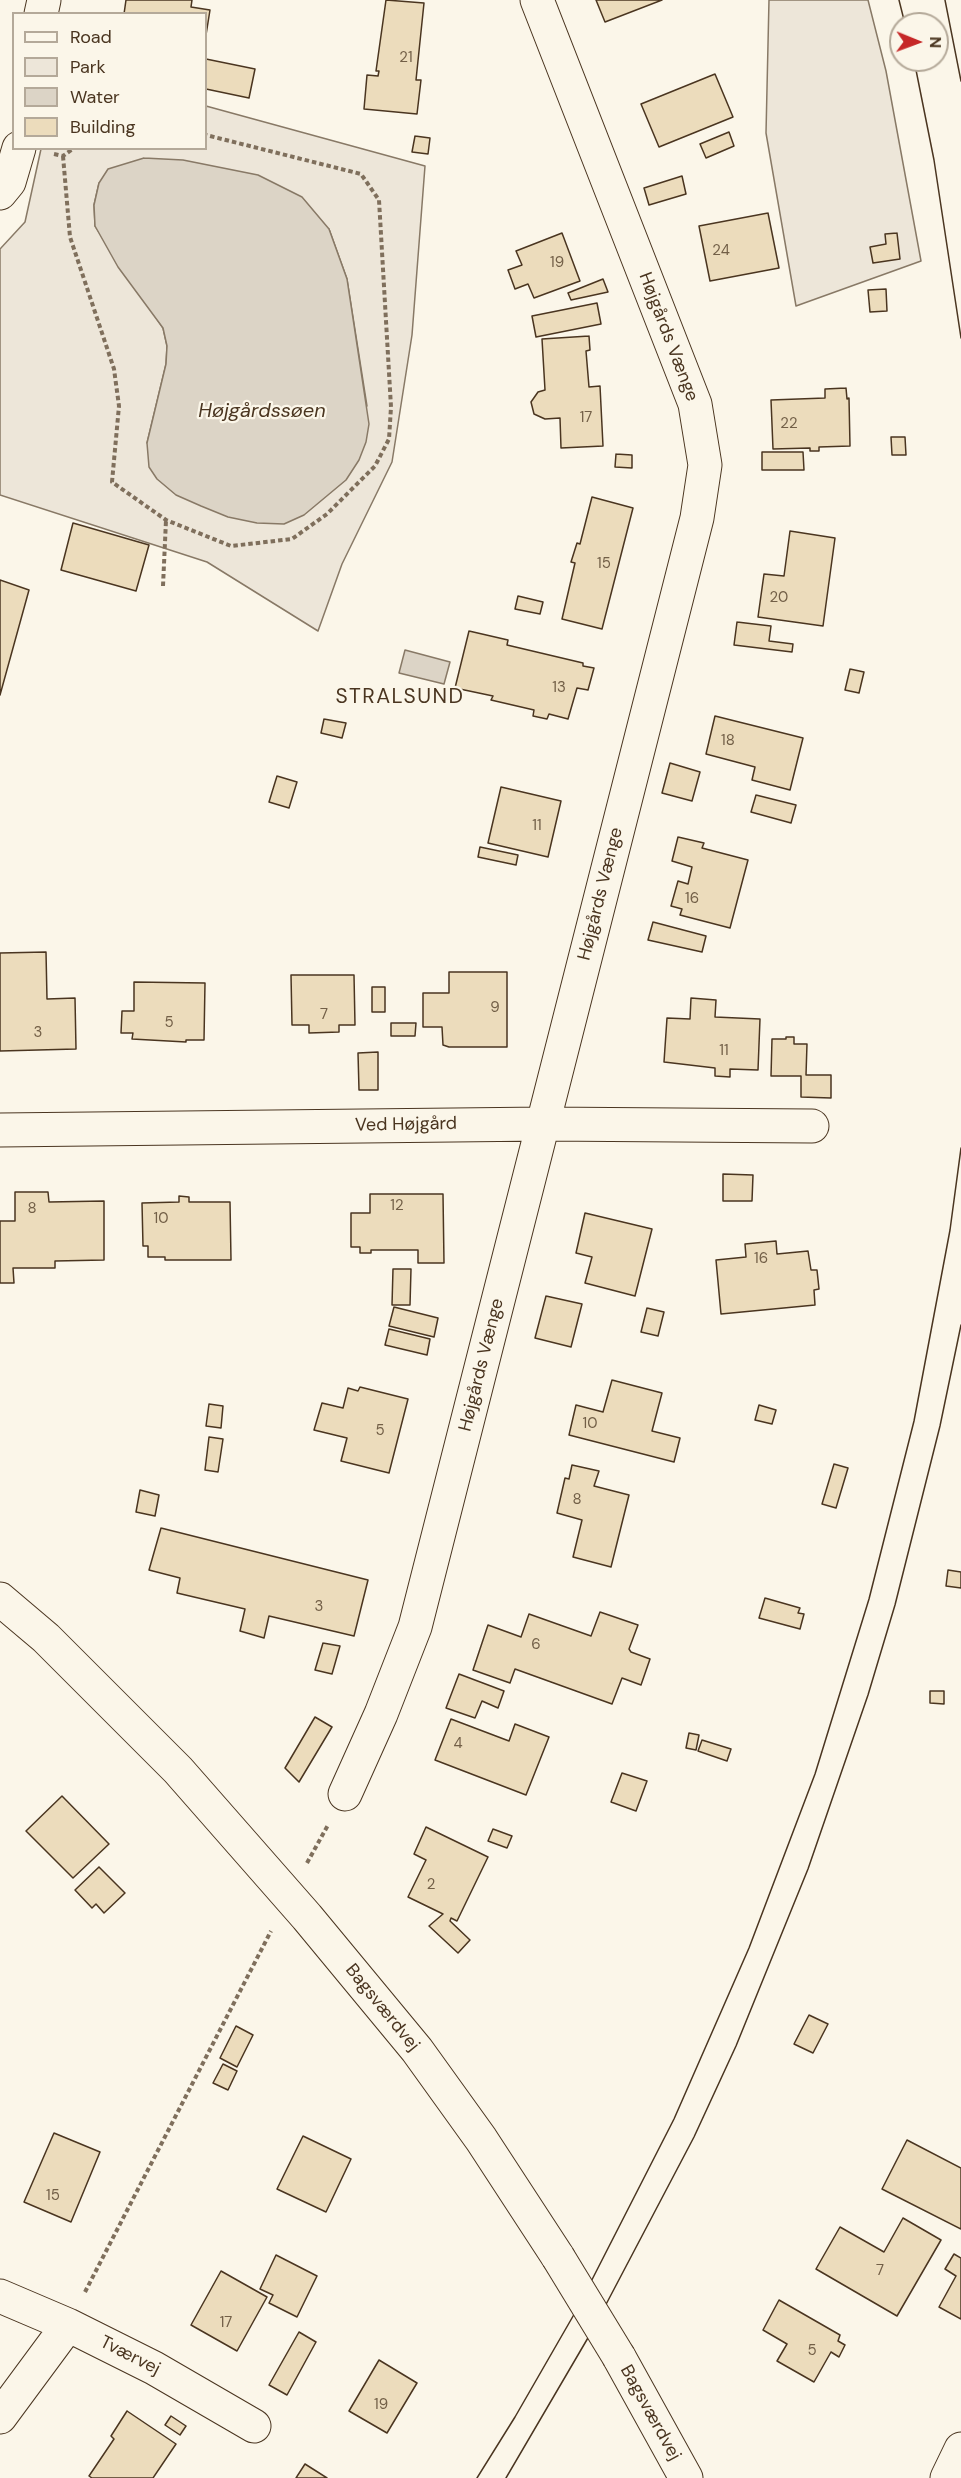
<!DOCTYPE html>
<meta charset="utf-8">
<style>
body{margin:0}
#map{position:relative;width:961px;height:2478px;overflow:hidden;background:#fbf6e9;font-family:"DM Sans",sans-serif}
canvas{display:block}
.legend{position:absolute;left:12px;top:12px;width:195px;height:138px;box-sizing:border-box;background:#fbf6e9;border:2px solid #b4a999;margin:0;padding:8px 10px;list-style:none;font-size:18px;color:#4a3520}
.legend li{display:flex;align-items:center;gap:12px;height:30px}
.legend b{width:30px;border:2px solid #b4a999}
.north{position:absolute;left:889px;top:12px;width:60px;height:60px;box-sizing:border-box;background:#fbf6e9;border:2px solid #b4a999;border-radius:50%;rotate:91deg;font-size:16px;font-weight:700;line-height:24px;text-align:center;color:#4a3520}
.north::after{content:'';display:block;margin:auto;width:21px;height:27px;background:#c62828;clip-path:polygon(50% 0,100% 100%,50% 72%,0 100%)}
</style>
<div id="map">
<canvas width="961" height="2478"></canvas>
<ul class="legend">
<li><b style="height:8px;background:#fbf6e9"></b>Road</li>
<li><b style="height:16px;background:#ede6d9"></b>Park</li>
<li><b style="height:16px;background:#dcd4c6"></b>Water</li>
<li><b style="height:16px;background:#ecdcbc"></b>Building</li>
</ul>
<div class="north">N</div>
</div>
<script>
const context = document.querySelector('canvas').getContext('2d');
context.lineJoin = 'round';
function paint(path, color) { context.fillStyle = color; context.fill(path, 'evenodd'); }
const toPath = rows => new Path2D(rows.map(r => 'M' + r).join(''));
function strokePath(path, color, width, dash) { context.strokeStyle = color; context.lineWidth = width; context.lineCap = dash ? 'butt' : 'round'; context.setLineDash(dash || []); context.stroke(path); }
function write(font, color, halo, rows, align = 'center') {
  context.font = font + ' "DM Sans",sans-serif'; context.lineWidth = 4.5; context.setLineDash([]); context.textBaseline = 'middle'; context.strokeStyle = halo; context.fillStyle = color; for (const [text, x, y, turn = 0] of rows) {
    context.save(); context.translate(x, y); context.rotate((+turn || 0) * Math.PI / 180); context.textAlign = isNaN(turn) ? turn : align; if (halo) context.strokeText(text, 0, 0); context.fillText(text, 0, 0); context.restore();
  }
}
const green = toPath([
 [769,0,868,0,886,71,921,261,796,306,766,133,769,0],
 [206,106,425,166,412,335,392,462,342,564,318,631,207,562,0,495,0,249,25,222,41,149,206,148,206,106],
 [99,183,329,229,347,279,367,406,147,443,166,364,167,346,163,328,95,226,94,205,99,183]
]);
paint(green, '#ede6d9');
strokePath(green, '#887966', 1.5);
const water = toPath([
 [144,158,183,160,258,175,302,197,329,229,347,279,369,424,366,442,359,460,346,480,304,515,284,524,257,523,228,517,201,506,176,495,157,479,149,467,147,443,166,364,167,346,163,328,118,267,95,226,94,205,99,183,108,169,144,158],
 [405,650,450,662,444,684,399,673,405,650]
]);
paint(water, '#dcd4c6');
strokePath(water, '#887966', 1.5);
const building = toPath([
 [126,0,192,0,191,7,210,10,206,35,206,14,124,14,126,0],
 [386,0,424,3,416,80,421,80,417,114,364,109,367,75,378,76,379,71,376,71,386,0],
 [596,0,662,0,605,22,596,0],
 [206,59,255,69,249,98,206,89,206,59],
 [715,74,733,117,659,147,641,104,715,74],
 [729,132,734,146,706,158,700,144,729,132],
 [415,136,430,138,428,154,412,152,415,136],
 [682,176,686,194,649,205,644,188,682,176],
 [768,213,779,268,710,281,699,226,768,213],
 [562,233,580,281,534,298,528,284,515,289,508,270,522,265,516,251,562,233],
 [897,233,900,259,873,263,870,247,886,244,885,234,897,233],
 [603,279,608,292,571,300,568,293,603,279],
 [886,289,887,311,870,312,868,290,886,289],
 [597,303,601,324,536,337,532,316,597,303],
 [589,336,590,350,586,351,589,387,600,386,603,446,561,448,560,418,545,419,534,414,531,402,538,392,545,390,542,339,589,336],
 [846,388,847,399,849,398,850,446,819,447,819,451,810,451,810,448,773,449,771,400,825,398,825,389,846,388],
 [891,437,905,437,906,455,892,455,891,437],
 [762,452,803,452,804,470,762,470,762,452],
 [616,454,632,455,632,468,615,467,616,454],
 [592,497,633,508,602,629,562,619,575,563,571,562,577,543,580,544,592,497],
 [73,523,149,545,136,591,61,570,73,523],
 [790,531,835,538,823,626,758,617,764,574,784,576,790,531],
 [0,580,29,590,0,695,0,580],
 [518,596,543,602,540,614,515,609,518,596],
 [737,622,771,626,769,641,793,644,792,652,734,645,737,622],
 [469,631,508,640,507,645,583,663,583,666,594,668,588,690,577,688,568,719,549,714,547,719,533,716,534,710,491,700,493,696,455,688,469,631],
 [850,669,864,672,859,693,845,690,850,669],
 [715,716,803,738,790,790,752,780,755,767,706,754,715,716],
 [324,719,346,723,342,738,321,733,324,719],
 [670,763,700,772,692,801,662,793,670,763],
 [277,776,297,782,289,808,269,802,277,776],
 [501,787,561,801,548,857,488,843,501,787],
 [756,795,796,805,791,823,751,812,756,795],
 [678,837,704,843,702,848,748,860,730,928,680,915,682,909,671,906,678,881,688,884,692,867,672,861,678,837],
 [480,847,518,855,516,865,478,857,480,847],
 [653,922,706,936,702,952,648,940,653,922],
 [46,952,47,999,75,998,76,1049,0,1051,0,953,46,952],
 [449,972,507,972,507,1047,449,1047,443,1045,442,1027,423,1027,423,993,449,993,449,972],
 [291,975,354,975,355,1025,339,1025,339,1032,309,1033,309,1025,292,1025,291,975],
 [134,982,205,983,204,1040,186,1040,186,1042,132,1039,133,1033,121,1033,122,1011,134,1011,134,982],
 [372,987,385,987,385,1012,372,1012,372,987],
 [691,998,716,1000,715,1017,760,1019,758,1070,730,1069,730,1077,715,1076,715,1068,664,1062,667,1018,690,1019,691,998],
 [391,1023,416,1023,415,1036,391,1036,391,1023],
 [786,1037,794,1037,794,1044,807,1044,806,1075,831,1075,831,1098,801,1097,801,1076,771,1076,772,1039,786,1039,786,1037],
 [378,1052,378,1090,359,1090,358,1053,378,1052],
 [723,1174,753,1175,752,1201,723,1201,723,1174],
 [15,1192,48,1192,49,1202,104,1201,104,1260,55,1261,55,1268,13,1268,14,1283,0,1283,0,1221,15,1221,15,1192],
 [370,1194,443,1194,444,1263,418,1263,418,1250,371,1250,371,1253,360,1253,360,1247,351,1247,351,1213,370,1213,370,1194],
 [179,1196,189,1197,189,1202,230,1202,231,1260,165,1260,165,1257,148,1257,148,1246,143,1246,142,1203,179,1202,179,1196],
 [585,1213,652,1229,635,1296,585,1283,592,1257,576,1253,585,1213],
 [776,1241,777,1254,808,1251,811,1270,817,1270,819,1289,814,1290,815,1305,721,1314,716,1260,746,1257,745,1244,776,1241],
 [393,1269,411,1269,410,1305,392,1305,393,1269],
 [546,1296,582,1304,571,1347,535,1338,546,1296],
 [394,1307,438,1318,434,1337,389,1326,394,1307],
 [647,1308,664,1312,658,1336,641,1332,647,1308],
 [389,1329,430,1339,427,1355,385,1345,389,1329],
 [612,1380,662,1393,652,1431,680,1438,674,1462,569,1435,576,1405,603,1412,612,1380],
 [360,1387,408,1399,389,1473,341,1461,347,1438,314,1430,322,1403,343,1408,348,1388,358,1391,360,1387],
 [209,1404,223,1406,221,1428,206,1426,209,1404],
 [759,1405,776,1410,772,1424,755,1420,759,1405],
 [209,1437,223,1439,218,1472,205,1470,209,1437],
 [834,1464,848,1468,836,1508,822,1504,834,1464],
 [572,1465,599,1471,594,1486,629,1495,611,1567,573,1557,582,1520,557,1513,565,1478,569,1479,572,1465],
 [140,1490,159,1495,155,1516,136,1512,140,1490],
 [161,1528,368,1580,354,1636,269,1616,264,1638,240,1631,245,1609,177,1593,180,1578,149,1570,161,1528],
 [948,1570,961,1572,961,1588,946,1586,948,1570],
 [765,1598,800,1608,798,1613,804,1614,800,1629,759,1618,765,1598],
 [600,1612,638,1625,629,1649,631,1652,650,1659,641,1685,622,1678,612,1704,515,1669,510,1683,473,1670,488,1625,521,1637,529,1614,591,1636,600,1612],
 [323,1643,340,1646,332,1674,315,1670,323,1643],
 [459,1674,504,1691,498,1708,482,1701,475,1718,446,1708,459,1674],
 [930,1691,944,1691,944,1704,930,1703,930,1691],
 [315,1717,332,1727,299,1782,285,1768,315,1717],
 [451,1719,509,1741,515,1724,549,1737,526,1795,435,1760,451,1719],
 [689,1733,699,1735,696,1750,686,1748,689,1733],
 [702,1740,731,1749,727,1761,698,1751,702,1740],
 [622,1773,647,1781,636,1811,611,1802,622,1773],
 [62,1796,109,1844,73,1878,26,1831,62,1796],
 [426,1827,488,1857,457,1921,451,1918,450,1921,470,1940,458,1953,429,1926,443,1914,408,1897,426,1860,414,1854,426,1827],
 [493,1829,512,1836,507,1848,488,1841,493,1829],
 [99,1867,125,1893,104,1913,96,1904,92,1908,75,1890,99,1867],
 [809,2015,828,2024,813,2053,794,2044,809,2015],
 [236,2026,253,2035,237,2067,220,2058,236,2026],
 [223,2064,237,2071,228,2090,213,2083,223,2064],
 [54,2133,100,2152,71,2222,24,2202,54,2133],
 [303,2136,351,2159,326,2212,277,2189,303,2136],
 [907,2140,961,2168,961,2229,882,2189,907,2140],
 [903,2218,941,2240,897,2316,816,2269,840,2227,884,2252,903,2218],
 [954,2254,961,2258,961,2319,939,2307,956,2276,945,2269,954,2254],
 [276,2255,317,2276,297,2317,269,2303,273,2295,260,2289,276,2255],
 [221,2271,267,2297,237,2351,191,2325,221,2271],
 [779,2300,840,2335,838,2341,845,2345,839,2357,831,2352,814,2382,777,2361,787,2344,763,2330,779,2300],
 [299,2332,316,2342,287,2395,269,2385,299,2332],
 [379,2360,417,2383,387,2433,349,2411,379,2360],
 [127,2411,176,2444,153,2478,92,2478,89,2476,114,2439,111,2436,127,2411],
 [171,2416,186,2426,180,2435,165,2425,171,2416],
 [305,2464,327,2478,296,2478,305,2464]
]);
paint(building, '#ecdcbc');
strokePath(building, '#4a3520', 1.5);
const minor = toPath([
 [41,14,44,0],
 [0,193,9,182,19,148],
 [0,1130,544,1124,812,1126],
 [345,1794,381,1714,415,1627,697,518,705,465,695,404,537,0],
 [0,2296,68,2325,154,2368,254,2426],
 [0,2417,68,2325],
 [947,2478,961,2449]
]);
const primary = toPath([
 [0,1599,46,1638,178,1770,307,1917,417,2050,481,2139,558,2257],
 [619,2357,686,2478]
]);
strokePath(minor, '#4a3520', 35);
strokePath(primary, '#4a3520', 35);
strokePath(toPath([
 [54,154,63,156,74,148],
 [63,156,70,237,114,369,119,406,112,482,166,520,231,546,292,539,327,514,375,466,389,439,391,407,379,200,361,174,206,135],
 [163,586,166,520],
 [307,1863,328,1825],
 [85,2292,271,1931]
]), '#7f6f5c', 4, [4.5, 3]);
strokePath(minor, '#fbf6e9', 33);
strokePath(primary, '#fbf6e9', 33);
strokePath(toPath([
 [899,0,905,24],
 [945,0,961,81],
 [914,60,934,160,961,338],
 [477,2478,515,2417,576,2311,674,2119,749,1948,815,1774,869,1599,914,1421,950,1230,961,1148],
 [506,2478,592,2331,694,2137,736,2046,808,1869,868,1695,895,1605,940,1426,961,1325]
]), '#4a3520', 1.5);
const primaryBridge = toPath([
 [558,2257,619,2357]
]);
strokePath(primaryBridge, '#4a3520', 35, []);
strokePath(primaryBridge, '#fbf6e9', 33);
write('15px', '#725f47', null, [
 ["21",406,58],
 ["24",721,251],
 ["19",557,263],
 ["17",586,418],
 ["22",789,424],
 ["15",604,564],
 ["20",779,598],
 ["13",559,688],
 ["18",728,741],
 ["11",537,826],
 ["16",692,899],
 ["9",495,1008],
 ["7",324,1015],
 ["5",169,1023],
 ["3",38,1033],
 ["11",724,1051],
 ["12",397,1206],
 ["8",32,1209],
 ["10",161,1219],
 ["16",761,1259],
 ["10",590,1424],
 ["5",380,1431],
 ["8",577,1500],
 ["3",319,1607],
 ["6",536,1645],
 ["4",458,1744],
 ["2",431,1885],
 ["15",53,2196],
 ["7",880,2271],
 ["17",226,2323],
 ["5",812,2351],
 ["19",381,2405]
]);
write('18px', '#4a3520', '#fbf6e9', [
 ["Højgårds Vænge",668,337,69],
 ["Højgårds Vænge",601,894,-76],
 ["Ved Højgård",406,1125,-1],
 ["Højgårds Vænge",482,1365,-76],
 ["Bagsværdvej",382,2008,51],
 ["Tværvej",130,2356,27],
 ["Bagsværdvej",650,2413,61]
]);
write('italic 20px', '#4a3520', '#fbf6e9', [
 ["Højgårdssøen",262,412]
]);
context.letterSpacing = '1.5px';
write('21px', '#4a3520', '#fbf6e9', [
 ["STRALSUND",400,697]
]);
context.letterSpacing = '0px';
</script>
